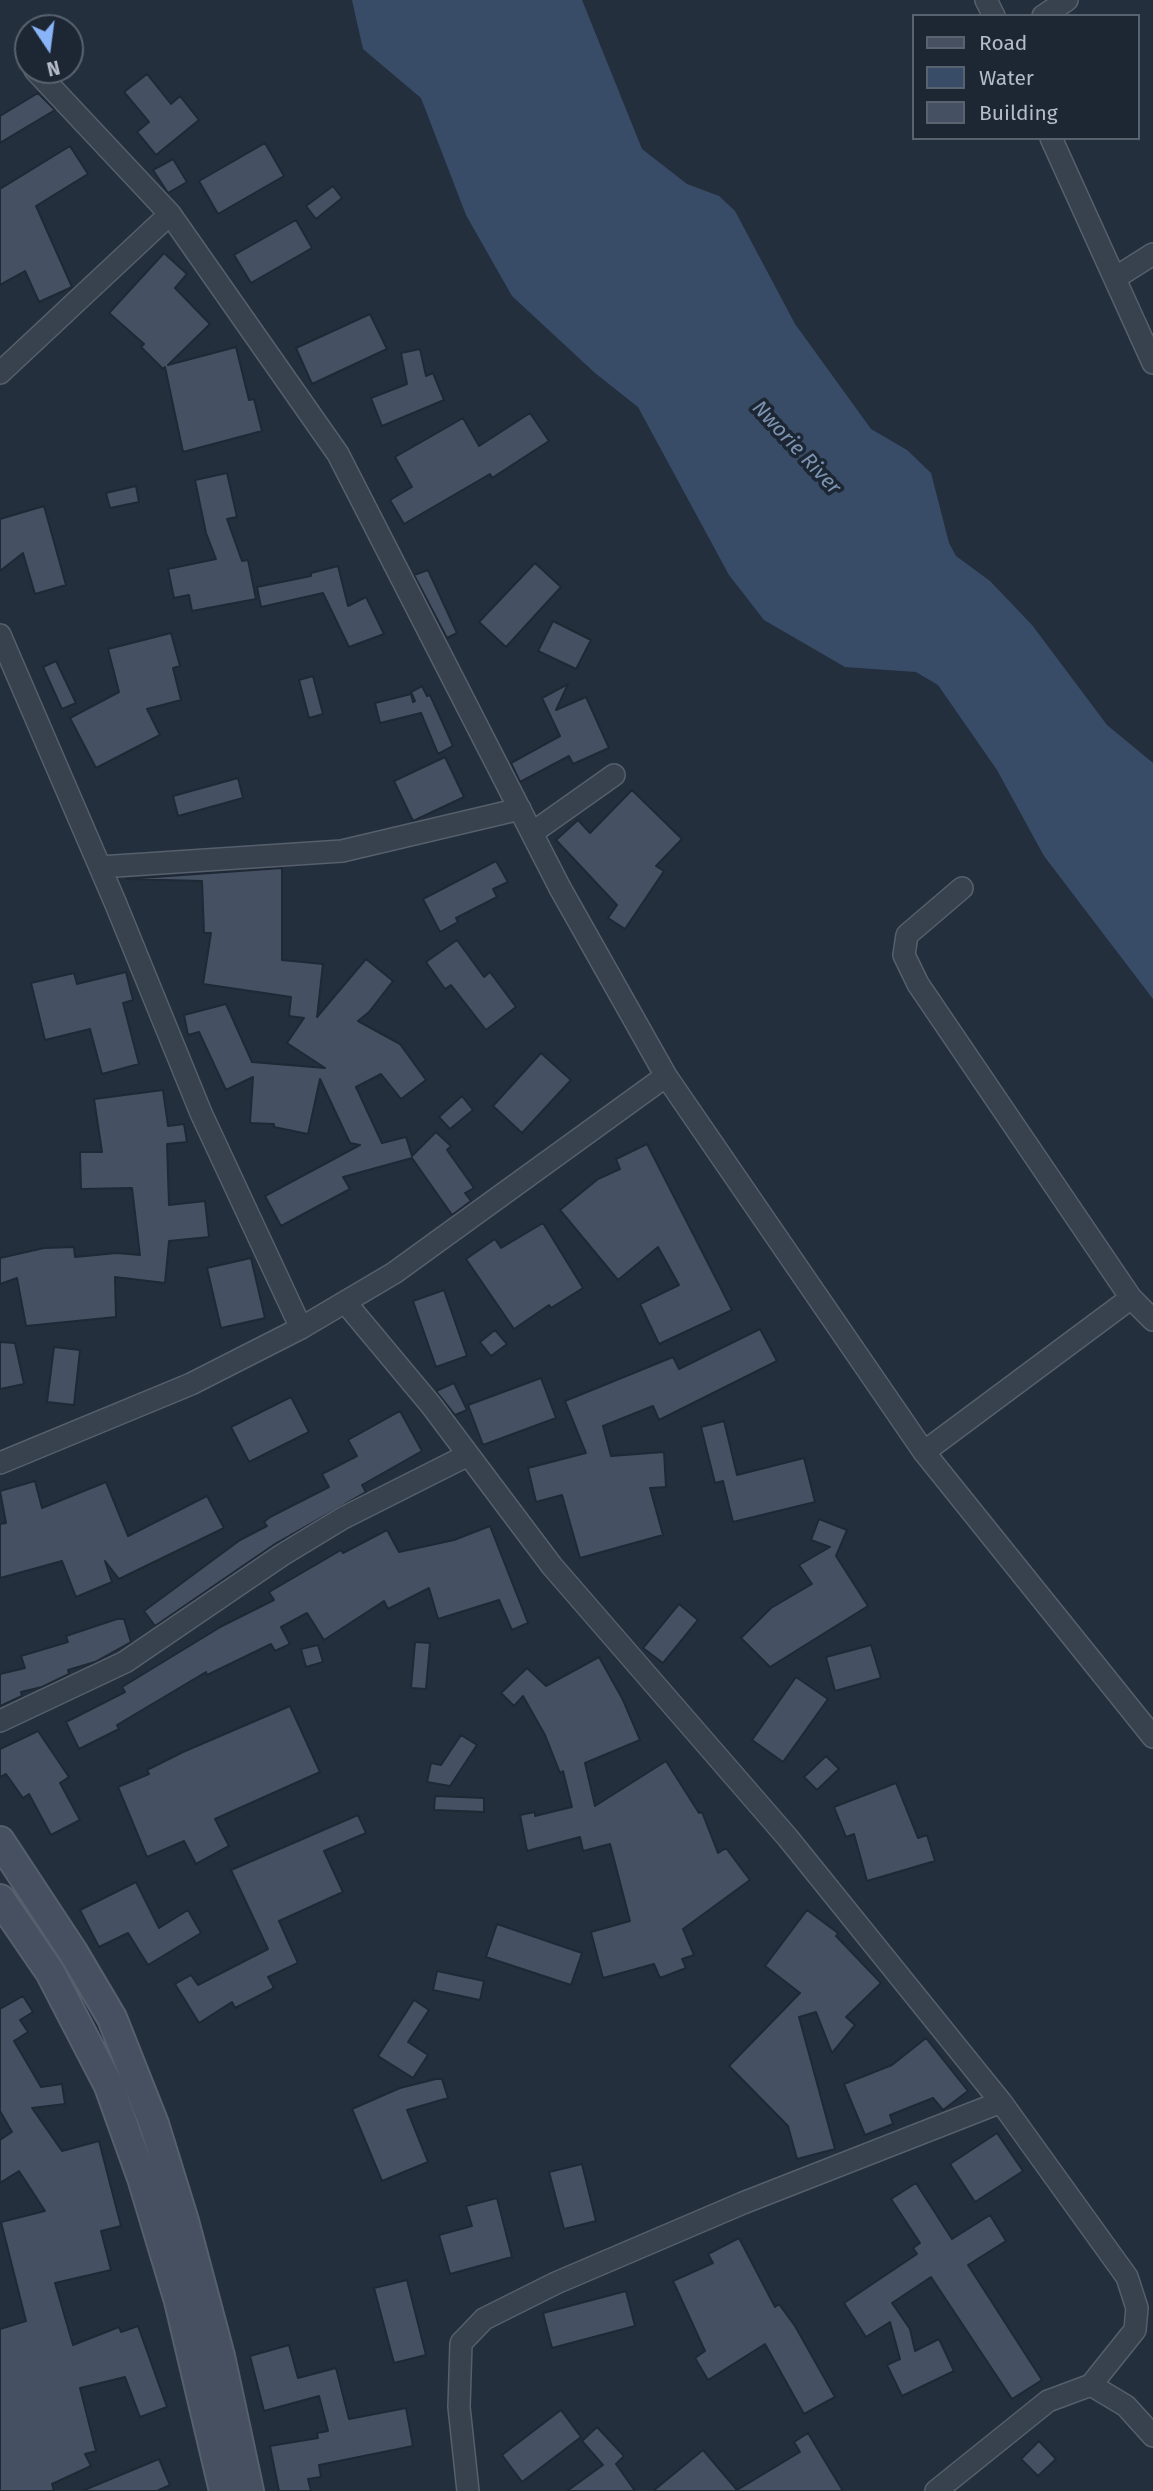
<!DOCTYPE html>
<style>
body{margin:0}
#map{position:relative;width:1153px;height:2491px;overflow:hidden;background:#242f3e;font-family:"Fira Sans",sans-serif}
canvas{display:block}
.legend{position:absolute;left:912px;top:14px;width:228px;height:126px;box-sizing:border-box;background:#1d2633;border:2px solid #59626f;margin:0;padding:9px 12px;list-style:none;font-size:21px;color:#b4bcc9}
.legend li{display:flex;align-items:center;gap:14px;height:35px}
.legend b{width:35px;border:2px solid #59626f}
.north{position:absolute;left:14px;top:14px;width:70px;height:70px;box-sizing:border-box;background:#1d2633;border:2px solid #59626f;border-radius:50%;rotate:167deg;font-size:19px;font-weight:700;line-height:28px;text-align:center;color:#b4bcc9}
.north::after{content:'';display:block;margin:auto;width:24px;height:32px;background:#8ab4f8;clip-path:polygon(50% 0,100% 100%,50% 72%,0 100%)}
</style>
<div id="map">
<canvas width="1153" height="2491"></canvas>
<ul class="legend">
<li><b style="height:9px;background:#465061"></b>Road</li>
<li><b style="height:19px;background:#394c67"></b>Water</li>
<li><b style="height:19px;background:#455162"></b>Building</li>
</ul>
<div class="north">N</div>
</div>
<script>
const context = document.querySelector('canvas').getContext('2d');
context.lineJoin = 'round';
function paint(path, color) { context.fillStyle = color; context.fill(path, 'evenodd'); }
const toPath = rows => new Path2D(rows.map(r => 'M' + r).join(''));
function strokePath(path, color, width, dash) { context.strokeStyle = color; context.lineWidth = width; context.lineCap = dash ? 'butt' : 'round'; context.setLineDash(dash || []); context.stroke(path); }
function write(font, color, halo, rows, align = 'center') {
  context.font = font + ' "Fira Sans",sans-serif'; context.lineWidth = 7; context.setLineDash([]); context.textBaseline = 'middle'; context.strokeStyle = halo; context.fillStyle = color; for (const [text, x, y, turn = 0] of rows) {
    context.save(); context.translate(x, y); context.rotate((+turn || 0) * Math.PI / 180); context.textAlign = isNaN(turn) ? turn : align; if (halo) context.strokeText(text, 0, 0); context.fillText(text, 0, 0); context.restore();
  }
}
paint(toPath([
 [352,0,582,0,642,149,687,184,719,196,735,211,795,324,871,429,907,450,931,473,949,543,956,556,990,581,1032,625,1107,725,1153,763,1153,999,1044,856,997,770,938,685,916,672,845,667,764,620,729,575,638,407,595,373,512,296,466,215,421,98,363,49]
]), '#394c67');
const building = toPath([
 [147,74,171,104,180,96,199,120,156,155,137,132,149,122,124,92,147,74],
 [38,93,55,110,0,143,0,116,38,93],
 [265,143,284,176,218,214,199,181,265,143],
 [70,146,88,174,36,206,72,287,39,302,25,271,0,285,0,189,70,146],
 [173,159,187,182,168,193,153,170,173,159],
 [333,186,342,198,316,219,306,206,333,186],
 [296,220,312,248,251,283,234,255,296,220],
 [164,253,187,274,175,288,210,324,168,365,236,347,249,400,254,399,262,431,183,452,165,367,163,369,141,347,144,344,109,313,164,253],
 [370,314,387,349,312,384,296,348,370,314],
 [420,349,426,376,433,373,444,400,382,426,371,398,407,384,401,353,420,349],
 [530,413,549,441,492,478,490,474,404,524,390,500,412,487,395,457,463,418,479,446,530,413],
 [227,473,237,517,227,519,242,561,248,560,256,599,192,611,189,595,174,598,168,569,216,559,206,533,195,480,227,473],
 [136,486,139,502,110,508,106,493,136,486],
 [44,506,66,585,35,594,23,553,0,571,0,519,44,506],
 [535,563,561,587,506,647,479,622,535,563],
 [338,566,348,606,366,597,384,634,349,647,323,593,261,607,257,587,311,576,311,573,338,566],
 [428,570,457,633,447,638,414,575,428,570],
 [553,621,591,640,576,669,538,651,553,621],
 [171,633,180,666,173,668,181,700,147,709,160,735,96,768,70,718,119,692,108,649,171,633],
 [56,661,76,703,62,709,43,667,56,661],
 [313,676,323,714,309,718,299,680,313,676],
 [568,684,556,710,586,697,609,748,573,764,569,756,520,782,511,763,560,736,542,698,568,684],
 [422,686,427,696,430,695,453,746,438,754,421,713,380,723,375,703,411,694,413,702,415,701,411,692,422,686],
 [445,757,464,797,413,821,394,781,445,757],
 [238,778,243,798,178,816,173,796,238,778],
 [632,790,682,839,656,866,664,871,625,929,608,918,617,905,556,840,578,820,590,833,632,790],
 [496,861,508,882,493,889,497,897,456,918,458,922,440,932,423,899,496,861],
 [282,868,282,960,323,964,317,1017,366,959,393,981,369,1012,358,1021,400,1044,426,1080,401,1099,381,1074,356,1087,382,1143,406,1137,412,1156,436,1132,451,1146,447,1150,474,1188,465,1193,471,1201,452,1215,412,1158,343,1177,350,1189,281,1226,265,1196,360,1145,350,1143,320,1079,308,1134,274,1127,274,1124,250,1123,253,1077,226,1090,199,1032,188,1035,184,1015,226,1004,252,1062,325,1068,287,1043,304,1018,289,1016,291,997,203,984,211,933,204,933,202,881,126,879,282,868],
 [457,940,484,977,490,972,516,1007,486,1030,451,985,445,989,426,962,457,940],
 [126,972,133,1000,123,1003,139,1064,102,1074,90,1029,45,1040,31,983,74,973,77,984,126,972],
 [541,1053,571,1080,522,1133,493,1106,541,1053],
 [163,1090,168,1126,184,1124,187,1142,167,1144,169,1205,205,1201,209,1237,169,1241,165,1283,115,1277,116,1317,26,1326,17,1278,0,1284,0,1258,44,1248,74,1247,75,1257,117,1253,140,1255,132,1188,81,1189,80,1152,102,1152,94,1099,163,1090],
 [462,1096,473,1110,450,1129,439,1117,462,1096],
 [647,1144,732,1310,659,1344,640,1304,679,1285,658,1247,618,1280,560,1210,598,1179,620,1169,616,1159,647,1144],
 [543,1223,583,1288,551,1308,549,1305,514,1329,466,1259,495,1239,501,1248,543,1223],
 [251,1258,265,1318,221,1328,207,1268,251,1258],
 [444,1290,467,1356,436,1367,413,1301,444,1290],
 [760,1329,777,1361,659,1420,653,1406,603,1426,611,1456,664,1452,666,1487,650,1488,663,1535,580,1558,562,1495,536,1502,528,1468,586,1453,565,1401,673,1357,679,1369,760,1329],
 [495,1330,507,1344,491,1356,480,1342,495,1330],
 [0,1342,15,1343,24,1384,0,1389,0,1342],
 [54,1347,80,1350,74,1405,47,1402,54,1347],
 [541,1378,556,1418,483,1445,468,1405,541,1378],
 [454,1383,467,1410,455,1415,436,1391,454,1383],
 [291,1397,309,1432,249,1462,231,1427,291,1397],
 [400,1411,422,1451,362,1485,366,1492,275,1544,155,1626,144,1611,240,1540,267,1526,264,1522,270,1517,329,1487,322,1474,357,1456,348,1440,400,1411],
 [724,1421,737,1475,804,1458,815,1502,733,1522,723,1481,715,1483,701,1427,724,1421],
 [35,1481,42,1508,106,1482,128,1536,207,1496,224,1528,119,1579,105,1561,112,1582,76,1597,62,1561,0,1578,0,1524,6,1523,0,1491,35,1481],
 [819,1519,847,1530,836,1556,868,1606,770,1667,741,1638,771,1608,812,1584,799,1565,830,1547,811,1540,819,1519],
 [490,1526,528,1623,512,1630,499,1600,438,1619,429,1588,388,1609,384,1601,324,1640,307,1613,281,1627,290,1644,275,1651,271,1644,207,1675,206,1672,117,1725,119,1729,79,1749,66,1722,125,1692,122,1687,222,1626,274,1600,269,1592,341,1550,343,1553,387,1530,399,1552,454,1540,490,1526],
 [679,1604,698,1620,663,1663,643,1648,679,1604],
 [117,1619,124,1619,131,1642,95,1662,68,1670,69,1674,42,1687,21,1692,22,1696,0,1706,0,1674,25,1668,21,1656,68,1642,66,1636,117,1619],
 [415,1642,430,1643,426,1689,411,1688,415,1642],
 [318,1645,323,1662,306,1667,301,1649,318,1645],
 [871,1645,881,1678,835,1691,826,1657,871,1645],
 [599,1657,623,1700,640,1740,585,1763,595,1806,666,1761,699,1813,702,1812,718,1853,726,1848,750,1880,683,1929,694,1955,682,1959,686,1968,660,1978,654,1964,603,1978,591,1932,630,1921,610,1844,583,1851,580,1837,527,1851,520,1815,535,1812,535,1816,572,1807,563,1771,560,1773,545,1735,523,1696,514,1706,501,1693,527,1668,546,1686,599,1657],
 [796,1677,828,1699,783,1762,752,1740,796,1677],
 [290,1706,320,1772,215,1819,229,1846,196,1864,184,1841,147,1857,118,1787,149,1774,147,1770,183,1752,290,1706],
 [38,1731,69,1777,60,1783,80,1820,51,1835,29,1794,23,1798,6,1774,0,1777,0,1749,38,1731],
 [461,1735,477,1745,450,1786,427,1782,431,1763,441,1765,461,1735],
 [826,1756,839,1769,817,1790,804,1777,826,1756],
 [896,1783,918,1838,927,1835,935,1861,867,1881,854,1834,846,1837,834,1807,896,1783],
 [435,1796,484,1798,484,1812,434,1810,435,1796],
 [358,1815,366,1833,324,1851,343,1892,279,1921,298,1963,268,1977,274,1988,235,2008,232,2002,199,2023,175,1984,191,1975,198,1985,268,1949,231,1870,358,1815],
 [136,1882,159,1928,188,1910,201,1933,148,1965,128,1933,99,1947,80,1910,136,1882],
 [807,1910,838,1933,836,1936,881,1983,846,2017,855,2025,832,2053,816,2012,799,2017,835,2149,797,2159,788,2126,729,2066,800,1993,765,1966,807,1910],
 [497,1924,582,1953,571,1985,486,1957,497,1924],
 [437,1971,484,1981,480,2000,433,1990,437,1971],
 [23,1996,33,2012,20,2020,28,2032,14,2041,41,2087,62,2084,65,2104,32,2108,62,2151,99,2141,121,2226,101,2231,111,2270,55,2283,73,2345,119,2327,121,2332,138,2326,167,2407,140,2417,125,2377,80,2388,96,2451,85,2454,91,2466,52,2484,54,2491,0,2491,0,2329,26,2321,1,2222,45,2211,19,2171,0,2183,0,2140,12,2132,0,2111,0,2009,23,1996],
 [414,2000,429,2010,408,2042,428,2055,413,2078,378,2056,414,2000],
 [926,2038,968,2091,943,2110,933,2098,890,2115,893,2124,865,2135,844,2084,892,2065,926,2038],
 [436,2079,442,2079,448,2098,407,2110,428,2162,382,2181,352,2109,400,2088,436,2079],
 [997,2133,1023,2171,975,2202,950,2164,997,2133],
 [582,2164,596,2221,564,2229,549,2172,582,2164],
 [916,2183,952,2239,990,2215,1006,2241,968,2265,1042,2380,1012,2399,931,2277,892,2303,910,2329,915,2351,939,2339,954,2371,902,2396,887,2365,900,2359,890,2322,866,2337,844,2303,917,2254,913,2248,920,2243,891,2199,916,2183],
 [497,2198,512,2257,450,2274,439,2235,472,2226,466,2206,497,2198],
 [739,2238,775,2307,779,2304,795,2326,835,2397,804,2414,765,2344,708,2380,695,2358,705,2351,673,2281,713,2263,708,2254,739,2238],
 [407,2280,426,2355,394,2363,374,2288,407,2280],
 [626,2291,635,2326,552,2348,543,2313,626,2291],
 [289,2345,298,2378,336,2368,349,2419,406,2408,413,2446,319,2465,321,2477,308,2479,311,2491,279,2491,270,2446,318,2438,317,2433,328,2431,319,2396,264,2411,250,2356,289,2345],
 [561,2410,581,2437,522,2482,502,2455,561,2410],
 [597,2427,624,2456,616,2464,635,2491,567,2491,603,2465,582,2441,597,2427],
 [808,2433,843,2491,653,2491,703,2450,737,2490,800,2452,794,2442,808,2433],
 [1039,2441,1056,2459,1038,2476,1021,2459,1039,2441],
 [159,2459,170,2485,157,2491,82,2491,159,2459]
]);
paint(building, '#455162');
strokePath(building, '#1f2835', 2);
const minor = toPath([
 [986,0,994,16],
 [1043,16,1067,0],
 [35,70,170,214,338,454,560,888,666,1076,924,1452,1153,1737],
 [1051,138,1153,363],
 [1115,278,1153,254],
 [0,373,170,214],
 [0,635,115,902,201,1113,301,1328],
 [532,833,614,775],
 [100,867,342,851,520,809],
 [962,888,907,935,904,955,918,984,1131,1298],
 [345,1302,431,1405,552,1566,788,1838,1001,2102,1127,2277,1137,2308,1135,2330,1091,2385],
 [924,1452,1131,1298,1153,1320],
 [0,1463,191,1384,301,1328,394,1273,666,1076],
 [0,1721,125,1662,282,1555,343,1518,466,1456],
 [468,2491,459,2407,461,2343,484,2319,556,2283,743,2203,1001,2102],
 [936,2491,1048,2401,1091,2385,1126,2406,1153,2436]
]);
const secondary = toPath([
 [0,1841,73,1952,112,2018,154,2124,184,2221,220,2356,249,2491],
 [0,1899,50,1972,109,2086,142,2178,179,2301,224,2491]
]);
strokePath(minor, '#565f6c', 24);
strokePath(secondary, '#565f6c', 32);
strokePath(minor, '#38414e', 21);
strokePath(secondary, '#465061', 28);
write('italic 21px', '#7c92b1', '#1d2633', [
 ["Nworie River",796,448,47]
]);
</script>
